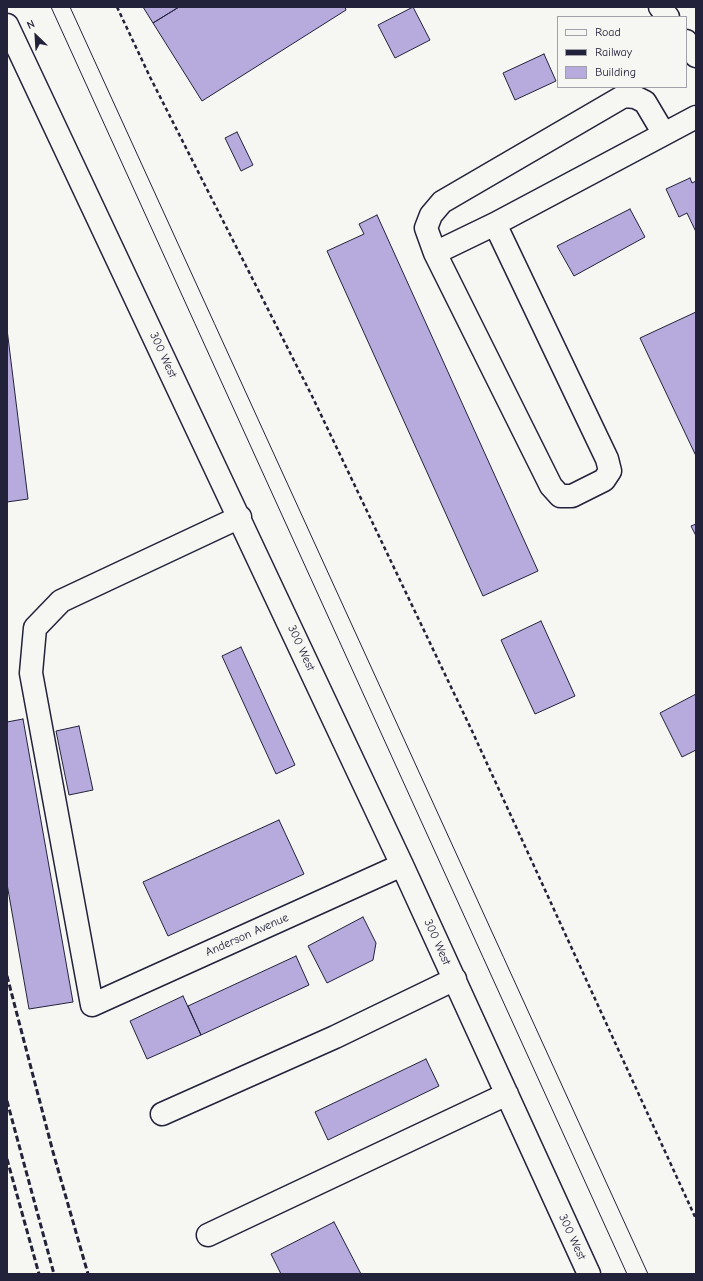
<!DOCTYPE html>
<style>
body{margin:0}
#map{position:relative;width:703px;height:1281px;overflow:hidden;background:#f6f6f2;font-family:"Comic Neue",sans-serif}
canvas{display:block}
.frame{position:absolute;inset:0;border:8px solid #22223b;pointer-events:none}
.legend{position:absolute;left:557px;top:16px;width:130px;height:72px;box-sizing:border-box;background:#f6f6f2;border:1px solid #a1a1a9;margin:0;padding:5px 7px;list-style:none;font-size:12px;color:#22223b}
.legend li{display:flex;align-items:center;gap:8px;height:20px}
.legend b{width:20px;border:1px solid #a1a1a9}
.north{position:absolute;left:16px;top:16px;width:40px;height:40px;-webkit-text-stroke:3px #f6f6f2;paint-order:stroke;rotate:335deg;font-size:11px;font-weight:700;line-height:16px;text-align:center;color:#22223b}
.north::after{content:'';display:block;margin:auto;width:14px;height:18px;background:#22223b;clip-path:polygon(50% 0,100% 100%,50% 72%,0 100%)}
</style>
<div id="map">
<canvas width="703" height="1281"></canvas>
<div class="frame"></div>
<ul class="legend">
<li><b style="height:5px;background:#f6f6f2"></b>Road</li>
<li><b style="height:5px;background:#22223b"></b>Railway</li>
<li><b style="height:11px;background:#b6abdc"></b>Building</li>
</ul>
<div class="north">N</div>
</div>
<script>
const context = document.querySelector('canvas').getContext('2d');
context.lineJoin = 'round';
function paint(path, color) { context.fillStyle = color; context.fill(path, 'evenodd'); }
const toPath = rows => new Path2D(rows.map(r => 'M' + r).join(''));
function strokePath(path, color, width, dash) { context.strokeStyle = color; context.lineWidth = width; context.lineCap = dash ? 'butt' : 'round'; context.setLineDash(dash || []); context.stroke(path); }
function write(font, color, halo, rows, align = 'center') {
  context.font = font + ' "Comic Neue",sans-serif'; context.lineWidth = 3.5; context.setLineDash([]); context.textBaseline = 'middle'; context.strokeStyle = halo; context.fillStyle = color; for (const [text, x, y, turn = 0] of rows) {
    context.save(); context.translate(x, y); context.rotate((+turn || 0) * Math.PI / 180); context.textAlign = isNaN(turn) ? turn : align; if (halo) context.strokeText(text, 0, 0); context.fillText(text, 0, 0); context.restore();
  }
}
const building = toPath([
 [143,7,179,7,153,23,143,7],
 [179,7,345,7,346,10,202,101,153,23,179,7],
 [413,7,430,40,395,58,378,25,413,7],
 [544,54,556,81,515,100,503,73,544,54],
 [237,132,253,165,241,171,225,138,237,132],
 [690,178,692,183,696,181,696,232,687,213,679,217,666,189,690,178],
 [630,209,645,237,574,276,557,246,630,209],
 [377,215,538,571,483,596,327,251,364,234,359,224,377,215],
 [696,312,696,456,640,338,696,312],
 [7,329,28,499,7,502,7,329],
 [696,524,696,536,691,526,696,524],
 [541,621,575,696,535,714,501,640,541,621],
 [241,647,295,765,276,774,222,656,241,647],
 [696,694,696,750,682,757,660,713,696,694],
 [23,719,73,1002,29,1009,7,884,7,722,23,719],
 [79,726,93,790,69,795,56,731,79,726],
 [279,820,304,874,168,936,143,882,279,820],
 [363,917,376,943,373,960,327,983,308,946,363,917],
 [296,956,309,985,201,1035,188,1006,296,956],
 [183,996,201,1035,147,1059,130,1021,183,996],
 [426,1059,439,1086,328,1140,315,1112,426,1059],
 [334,1222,361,1274,281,1274,271,1254,334,1222]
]);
paint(building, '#b6abdc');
strokePath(building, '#22223b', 1);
const minor = toPath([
 [660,7,668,17],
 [7,25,402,865,589,1274],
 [686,41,696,56],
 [495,224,607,459,610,471,604,480,572,496,560,496,551,486,435,253,495,224,696,117],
 [435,253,426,228,431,215,442,202,624,96,635,97,645,102,664,134],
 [240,517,61,601,35,628,31,673,92,1005,402,865],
 [162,1114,335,1037,455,979],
 [208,1235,507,1094]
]);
strokePath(minor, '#22223b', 25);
strokePath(toPath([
 [117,7,150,77,312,396,473,733,696,1219]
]), '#22223b', 2.5, [4, 3]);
strokePath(minor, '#f6f6f2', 22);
strokePath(toPath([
 [51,7,627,1274],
 [70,7,648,1274]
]), '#22223b', 1);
strokePath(toPath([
 [7,976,53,1152,88,1274],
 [7,1101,54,1274],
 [7,1159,39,1274]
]), '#22223b', 3, [6, 3]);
write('12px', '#22223b', '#f6f6f2', [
 ["300 West",163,355,65],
 ["300 West",301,648,65],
 ["Anderson Avenue",247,935,-24],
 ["300 West",437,942,66],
 ["300 West",572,1237,65]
]);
</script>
